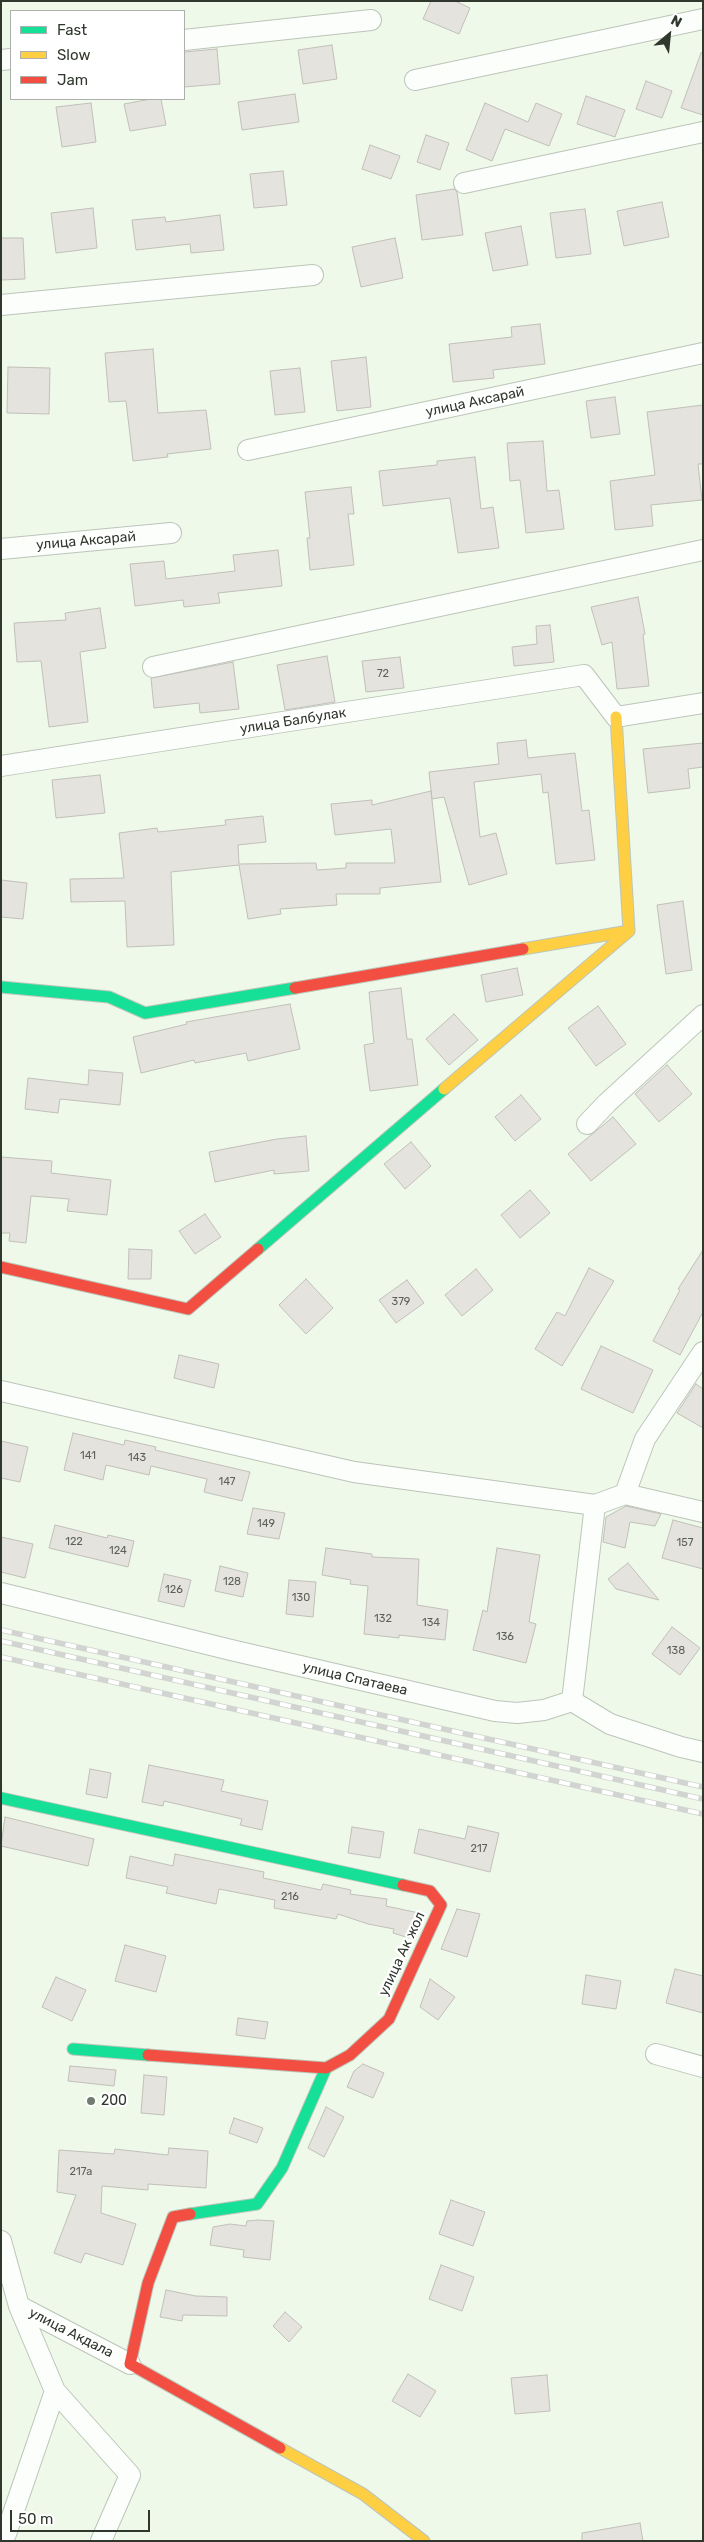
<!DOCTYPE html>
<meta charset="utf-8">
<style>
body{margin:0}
#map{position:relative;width:704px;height:2542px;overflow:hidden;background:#eef9e9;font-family:Rubik,sans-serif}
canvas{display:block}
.frame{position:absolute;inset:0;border:2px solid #30372d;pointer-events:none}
.legend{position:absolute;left:10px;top:10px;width:175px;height:90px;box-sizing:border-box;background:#fff;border:1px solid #acafab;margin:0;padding:6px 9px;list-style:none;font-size:15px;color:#30372d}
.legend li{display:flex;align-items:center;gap:10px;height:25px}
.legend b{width:25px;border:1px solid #acafab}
.north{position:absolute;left:644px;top:10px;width:50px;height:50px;-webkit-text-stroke:4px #fff;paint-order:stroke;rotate:28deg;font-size:14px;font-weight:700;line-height:20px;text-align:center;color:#30372d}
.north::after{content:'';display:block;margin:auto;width:18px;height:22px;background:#30372d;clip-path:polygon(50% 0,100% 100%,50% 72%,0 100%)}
.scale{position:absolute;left:10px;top:2510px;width:140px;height:22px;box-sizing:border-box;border:2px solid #30372d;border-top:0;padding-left:6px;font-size:15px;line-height:18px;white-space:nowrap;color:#30372d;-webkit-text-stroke:4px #fff;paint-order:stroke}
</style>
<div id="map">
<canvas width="704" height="2542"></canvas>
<div class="frame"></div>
<ul class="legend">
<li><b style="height:6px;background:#16e098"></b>Fast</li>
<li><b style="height:6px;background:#ffcf43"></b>Slow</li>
<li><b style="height:6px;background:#f24e42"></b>Jam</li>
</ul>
<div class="north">N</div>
<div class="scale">50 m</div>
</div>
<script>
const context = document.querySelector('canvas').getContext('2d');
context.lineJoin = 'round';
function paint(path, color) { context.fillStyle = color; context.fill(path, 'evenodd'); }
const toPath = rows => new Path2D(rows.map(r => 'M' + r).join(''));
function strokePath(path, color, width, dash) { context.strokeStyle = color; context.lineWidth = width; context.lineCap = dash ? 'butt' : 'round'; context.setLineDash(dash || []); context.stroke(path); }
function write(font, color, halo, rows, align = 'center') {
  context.font = font + ' Rubik,sans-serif'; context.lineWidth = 4.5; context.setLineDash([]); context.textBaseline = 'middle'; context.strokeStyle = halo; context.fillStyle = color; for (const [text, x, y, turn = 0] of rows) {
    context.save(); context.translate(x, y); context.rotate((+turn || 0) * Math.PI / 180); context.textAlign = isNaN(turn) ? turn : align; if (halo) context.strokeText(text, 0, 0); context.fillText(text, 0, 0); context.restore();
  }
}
const building = toPath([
 [431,1,455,1,470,8,459,34,423,19,431,1],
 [332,45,337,79,303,84,298,50,332,45],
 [217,49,220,84,184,87,184,52,217,49],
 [701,53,703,53,703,115,681,108,701,53],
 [646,81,672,91,662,118,636,109,646,81],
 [295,94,299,122,242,130,238,102,295,94],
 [586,96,625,110,615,137,577,124,586,96],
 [151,99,161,99,166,125,130,131,124,104,151,99],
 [91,103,96,142,62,147,56,107,91,103],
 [485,103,528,122,536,103,562,114,549,146,505,129,492,161,466,150,485,103],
 [426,135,449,143,440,170,417,162,426,135],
 [370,145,400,156,391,179,362,169,370,145],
 [283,171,287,205,254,208,250,174,283,171],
 [454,189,457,192,463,235,422,240,416,195,454,189],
 [662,202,669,237,624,246,617,211,662,202],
 [93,208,97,248,56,253,51,213,93,208],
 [585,209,591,254,556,258,550,213,585,209],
 [220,215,224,250,191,253,190,244,136,250,132,220,165,217,166,222,220,215],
 [521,226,528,265,493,271,485,233,521,226],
 [1,238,23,238,25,279,1,280,1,238],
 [395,238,403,278,361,287,352,247,395,238],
 [540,324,545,364,493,370,494,378,453,382,449,344,512,337,511,327,540,324],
 [153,349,158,413,206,410,211,449,167,454,168,457,133,461,126,401,109,402,105,353,153,349],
 [366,357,371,407,337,411,331,361,366,357],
 [8,367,50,368,49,414,7,413,8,367],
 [300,368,305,412,275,415,270,371,300,368],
 [615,397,620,434,591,438,586,401,615,397],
 [703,405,703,464,698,464,702,500,651,505,653,526,615,530,610,481,655,475,647,412,703,405],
 [543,441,547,491,559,490,564,529,526,533,520,480,510,481,507,443,543,441],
 [475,457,481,509,493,507,499,548,458,553,450,498,383,506,379,471,437,465,437,461,475,457],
 [351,487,354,514,348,514,354,565,310,570,307,538,310,538,305,492,351,487],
 [278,550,282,586,218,593,220,603,184,607,183,600,135,606,130,564,164,561,166,579,235,571,233,555,278,550],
 [638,597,645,634,643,635,649,686,617,689,612,642,602,645,591,607,638,597],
 [100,608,106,648,80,652,88,722,49,727,41,661,17,662,14,623,66,620,65,613,100,608],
 [550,625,554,662,514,666,512,647,537,644,536,626,550,625],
 [327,656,335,702,285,710,277,665,327,656],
 [400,657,404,688,366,692,362,661,400,657],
 [233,662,239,709,200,713,199,703,154,708,151,678,233,662],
 [526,740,528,758,575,753,582,811,589,810,595,860,556,864,548,792,543,793,541,774,474,782,480,837,496,833,507,874,469,885,444,797,432,799,429,772,499,764,497,743,526,740],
 [703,743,703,767,688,769,690,788,648,793,643,749,703,743],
 [100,775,105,813,56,818,52,780,100,775],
 [431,791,441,882,380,888,380,894,336,894,337,905,280,909,281,914,248,919,239,865,171,872,174,945,127,947,125,901,71,902,70,879,124,878,119,833,157,828,158,832,226,825,225,820,263,816,266,842,238,845,239,864,316,863,317,870,346,868,346,863,395,863,391,829,335,835,331,804,372,800,372,805,431,791],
 [1,880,27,883,23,919,1,917,1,880],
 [683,901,692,970,666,974,657,905,683,901],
 [517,968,523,995,486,1002,481,975,517,968],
 [401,988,407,1039,412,1039,418,1085,370,1091,364,1045,374,1043,369,992,401,988],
 [290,1004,300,1049,248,1061,246,1053,195,1063,194,1060,141,1073,133,1037,187,1024,186,1022,290,1004],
 [598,1006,626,1044,596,1066,568,1028,598,1006],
 [454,1014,478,1040,449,1065,426,1039,454,1014],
 [667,1065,692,1094,659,1122,635,1094,667,1065],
 [89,1070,123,1073,120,1105,60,1099,58,1113,25,1109,28,1078,88,1085,89,1070],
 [521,1095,541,1119,515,1141,495,1117,521,1095],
 [613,1117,636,1144,591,1181,568,1154,613,1117],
 [306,1136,309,1171,274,1174,274,1170,215,1182,209,1152,277,1139,306,1136],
 [411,1142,431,1166,405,1189,384,1164,411,1142],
 [1,1157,52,1161,51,1173,111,1180,107,1215,67,1211,69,1199,31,1196,26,1243,9,1241,10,1233,1,1233,1,1157],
 [530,1190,550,1213,520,1238,501,1215,530,1190],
 [205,1214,221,1237,195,1254,179,1231,205,1214],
 [129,1249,152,1250,151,1279,128,1279,129,1249],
 [703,1250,703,1312,680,1355,653,1341,680,1290,678,1289,703,1250],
 [589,1268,614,1281,562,1366,535,1349,557,1312,565,1316,589,1268],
 [476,1269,493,1290,462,1316,445,1295,476,1269],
 [306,1279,333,1308,306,1334,279,1305,306,1279],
 [407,1280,424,1303,396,1323,379,1300,407,1280],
 [601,1346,653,1370,633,1413,581,1389,601,1346],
 [179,1355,219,1364,214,1388,174,1378,179,1355],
 [696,1384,703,1389,703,1428,677,1413,696,1384],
 [73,1433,124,1445,125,1440,156,1447,155,1450,250,1472,242,1501,204,1492,207,1479,151,1466,149,1475,106,1465,103,1480,64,1470,73,1433],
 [1,1441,28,1447,20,1482,1,1478,1,1441],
 [626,1506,661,1514,655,1526,630,1522,625,1548,603,1542,606,1517,626,1506],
 [253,1508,285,1513,279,1539,247,1534,253,1508],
 [673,1520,703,1528,703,1569,662,1558,673,1520],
 [55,1525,107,1538,108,1535,134,1541,128,1567,49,1548,55,1525],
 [1,1537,33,1544,25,1578,1,1572,1,1537],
 [326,1548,372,1554,372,1557,419,1559,417,1605,448,1610,445,1640,399,1635,399,1638,364,1634,368,1586,350,1584,351,1580,322,1575,326,1548],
 [497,1548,540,1555,529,1622,536,1624,526,1663,473,1650,483,1610,487,1612,497,1548],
 [628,1563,659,1600,616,1589,608,1579,628,1563],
 [220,1566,248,1573,243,1597,215,1591,220,1566],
 [164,1574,191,1580,184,1607,158,1601,164,1574],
 [289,1580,316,1582,313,1617,286,1614,289,1580],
 [672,1627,700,1648,680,1675,652,1654,672,1627],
 [149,1765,224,1780,221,1791,268,1801,262,1830,240,1825,242,1819,164,1801,163,1806,142,1802,149,1765],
 [90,1769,111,1773,107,1798,86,1794,90,1769],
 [5,1817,94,1839,88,1866,1,1846,5,1817],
 [468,1826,499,1833,490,1872,414,1853,419,1829,465,1839,468,1826],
 [352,1827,384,1832,380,1858,348,1853,352,1827],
 [175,1854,264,1872,263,1878,321,1890,323,1884,351,1890,350,1894,387,1899,386,1906,419,1913,419,1916,409,1938,393,1933,394,1929,368,1924,338,1914,336,1919,274,1908,275,1900,219,1889,216,1904,166,1893,168,1887,126,1878,130,1856,173,1866,175,1854],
 [457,1909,480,1914,467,1957,441,1949,457,1909],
 [125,1945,166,1956,156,1992,115,1981,125,1945],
 [675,1969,703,1976,703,2013,666,2003,675,1969],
 [586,1975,621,1981,616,2009,582,2004,586,1975],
 [56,1977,86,1990,72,2021,42,2007,56,1977],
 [430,1979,455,1997,438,2020,420,2007,430,1979],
 [238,2018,268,2022,265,2039,236,2035,238,2018],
 [363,2064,384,2073,373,2098,347,2087,354,2071,363,2064],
 [70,2066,116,2070,114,2086,68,2081,70,2066],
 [144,2075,167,2077,164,2115,141,2113,144,2075],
 [326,2107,344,2117,324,2157,308,2148,326,2107],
 [234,2118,263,2128,257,2143,229,2133,234,2118],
 [169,2148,208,2151,206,2188,148,2184,148,2190,102,2186,101,2213,136,2224,123,2265,85,2253,81,2263,54,2253,76,2195,57,2192,59,2150,114,2154,115,2149,168,2155,169,2148],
 [451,2200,485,2212,473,2246,439,2234,451,2200],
 [258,2220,274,2221,270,2260,243,2257,244,2250,210,2245,213,2227,230,2224,246,2226,247,2221,258,2220],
 [441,2265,474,2277,462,2311,429,2299,441,2265],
 [166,2290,196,2296,227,2297,227,2316,183,2315,182,2321,160,2317,166,2290],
 [285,2312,302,2327,289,2342,273,2326,285,2312],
 [408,2374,436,2391,420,2417,392,2401,408,2374],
 [547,2375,550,2411,515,2414,511,2378,547,2375],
 [640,2523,643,2541,582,2541,582,2533,640,2523]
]);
paint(building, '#e5e3dd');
strokePath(building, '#c1bfb9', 1);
const street = toPath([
 [184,40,371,20],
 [1,60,11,59],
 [415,80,703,19],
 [464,183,703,132],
 [1,305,313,275],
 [248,450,703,353],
 [1,549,171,533],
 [153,667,703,550],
 [1,766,584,675,616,717,703,703],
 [587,1124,607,1103,703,1015],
 [1,1391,354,1472,595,1505,625,1494,703,1512],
 [625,1494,645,1439,703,1352],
 [1,1593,231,1650,495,1711,517,1713,544,1710,572,1701,610,1724,681,1747,703,1752],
 [572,1701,595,1505],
 [656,2054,703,2067],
 [1,2241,19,2306],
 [55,2391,130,2475,101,2541],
 [1,2532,6,2534,55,2391,19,2306,130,2364]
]);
const fast = toPath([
 [1,987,109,997,145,1013,295,988],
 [258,1249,444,1089],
 [1,1798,403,1885],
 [73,2049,148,2055],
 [190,2214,257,2204,282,2168,326,2068]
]);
const slow = toPath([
 [523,949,629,931,616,717],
 [444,1089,629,931],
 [280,2448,363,2494,424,2541]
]);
const jam = toPath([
 [295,988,523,949],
 [1,1267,188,1309,258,1249],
 [148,2055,326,2068,350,2055,389,2019,441,1905,430,1891,403,1885],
 [190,2214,173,2217,148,2283,130,2364,280,2448]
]);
strokePath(street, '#bcc5b9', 22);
strokePath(fast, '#bcc5b9', 13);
strokePath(slow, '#bcc5b9', 13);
strokePath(jam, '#bcc5b9', 13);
strokePath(street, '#fcfefc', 20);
strokePath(fast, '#16e098', 11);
strokePath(slow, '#ffcf43', 11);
strokePath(jam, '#f24e42', 11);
const rail = toPath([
 [1,1630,703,1787],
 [1,1641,703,1799],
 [1,1657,703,1814]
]);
strokePath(rail, '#d1d4d0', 5.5);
strokePath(rail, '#fff', 4, [11]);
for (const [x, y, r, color] of [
 [91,2101,5,"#727b6f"]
]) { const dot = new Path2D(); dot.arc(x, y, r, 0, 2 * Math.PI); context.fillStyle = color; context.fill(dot); strokePath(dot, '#fff', 2); }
write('11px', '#5d6259', null, [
 ["72",383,674],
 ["379",401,1302],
 ["141",88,1456],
 ["143",137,1458],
 ["147",227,1482],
 ["149",266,1524],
 ["122",74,1542],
 ["157",685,1543],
 ["124",118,1551],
 ["128",232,1582],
 ["126",174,1590],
 ["130",301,1598],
 ["132",383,1619],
 ["134",431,1623],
 ["136",505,1637],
 ["138",676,1651],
 ["217",479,1849],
 ["216",290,1897],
 ["217а",81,2172]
]);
write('14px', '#30372d', '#fff', [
 ["улица Аксарай",475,402,-12],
 ["улица Аксарай",86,541,-5],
 ["улица Балбулак",293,721,-9],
 ["улица Спатаева",355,1679,13],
 ["улица Ак жол",402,1954,-65],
 ["улица Акдала",71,2333,27]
]);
write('14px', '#30372d', '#fff', [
 ["200",101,2101]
], 'left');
</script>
